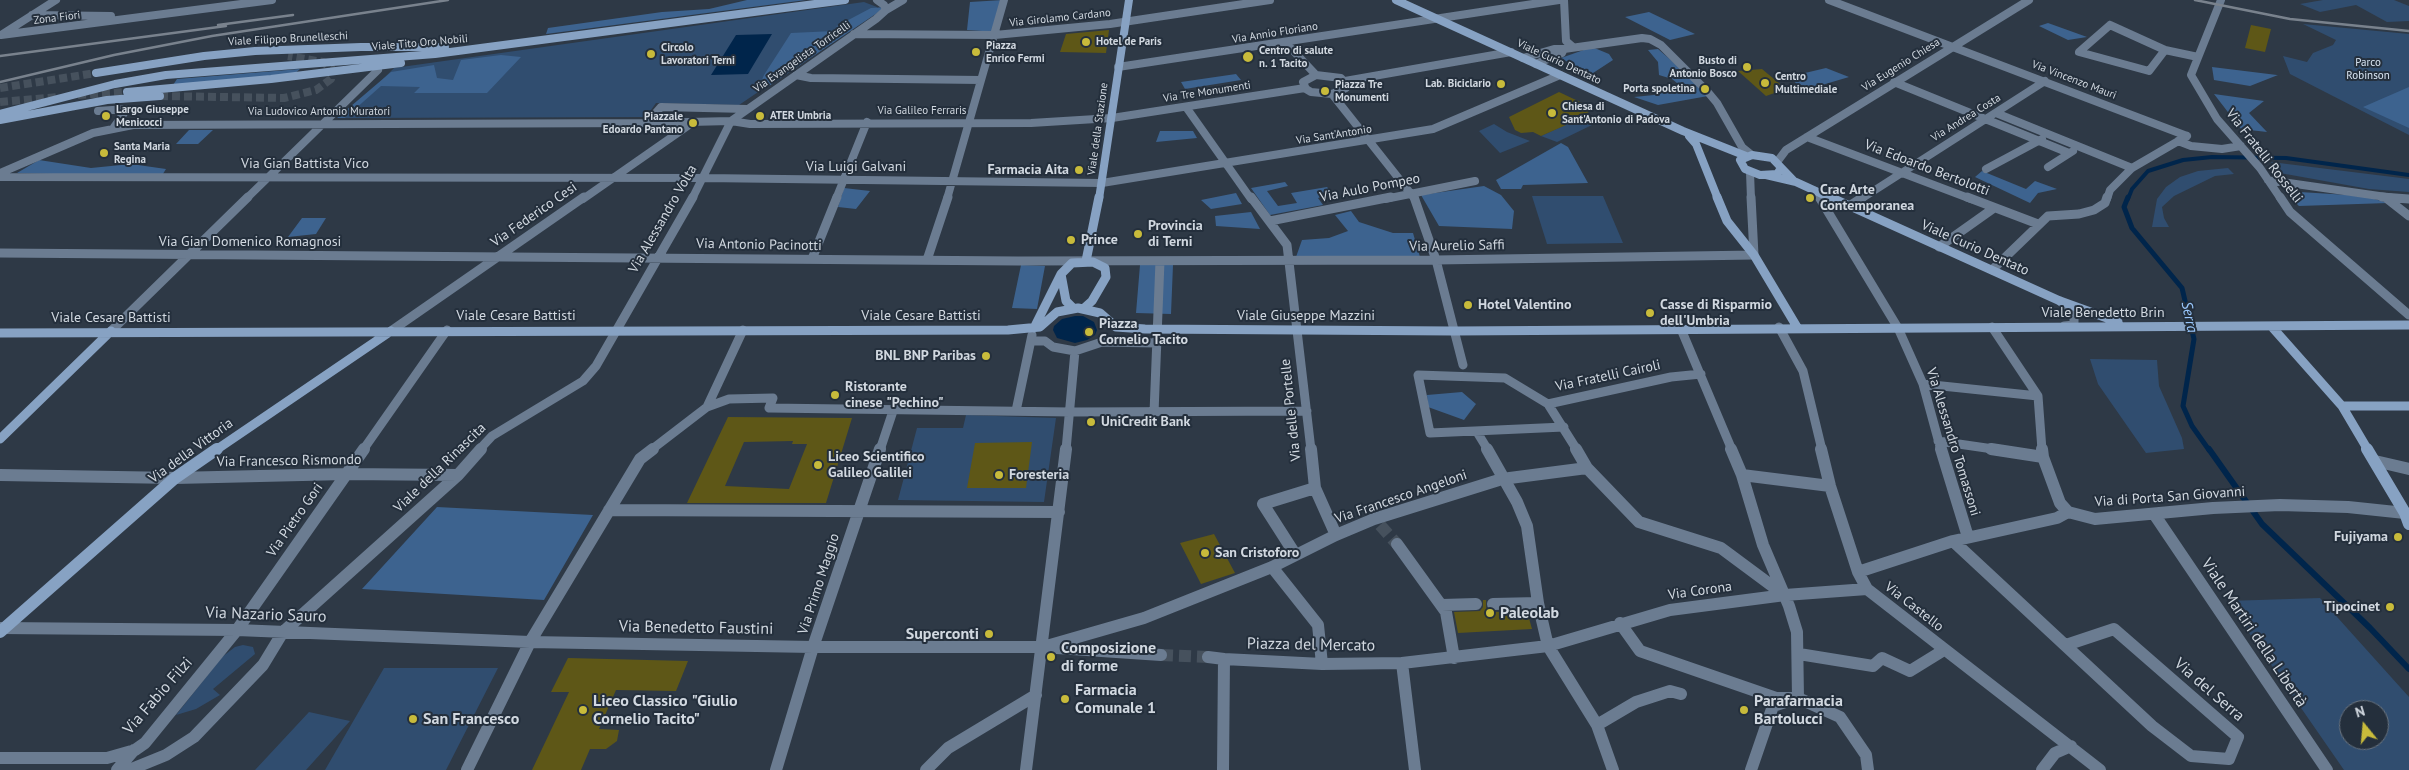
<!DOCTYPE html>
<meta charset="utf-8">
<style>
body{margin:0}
#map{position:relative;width:2409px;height:770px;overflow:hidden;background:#2e3946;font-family:"PT Sans",sans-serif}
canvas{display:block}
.north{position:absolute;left:2339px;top:700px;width:50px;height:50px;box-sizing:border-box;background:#242f3c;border:1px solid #69737e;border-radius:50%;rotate:343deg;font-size:14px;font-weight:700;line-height:20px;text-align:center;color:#d1d8e0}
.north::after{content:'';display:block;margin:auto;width:18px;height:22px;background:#c8bb3b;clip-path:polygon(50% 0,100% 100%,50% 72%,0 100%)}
</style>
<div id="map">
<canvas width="2409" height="770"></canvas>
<div class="north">N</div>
</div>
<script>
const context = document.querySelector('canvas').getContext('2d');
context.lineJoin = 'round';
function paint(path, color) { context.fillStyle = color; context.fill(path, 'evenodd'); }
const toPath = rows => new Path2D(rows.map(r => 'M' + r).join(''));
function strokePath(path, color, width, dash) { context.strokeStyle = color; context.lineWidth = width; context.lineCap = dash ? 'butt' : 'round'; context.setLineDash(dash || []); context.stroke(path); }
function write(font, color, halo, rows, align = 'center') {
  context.font = font + ' "PT Sans",sans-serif'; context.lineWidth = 4; context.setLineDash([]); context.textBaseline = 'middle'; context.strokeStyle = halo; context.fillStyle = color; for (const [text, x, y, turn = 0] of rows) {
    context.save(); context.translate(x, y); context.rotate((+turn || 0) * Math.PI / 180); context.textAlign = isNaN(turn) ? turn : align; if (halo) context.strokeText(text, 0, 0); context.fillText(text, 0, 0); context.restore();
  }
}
paint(toPath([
 [2323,0,2394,0,2409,6,2409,21,2387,22,2356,5,2320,12,2300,4],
 [864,2,877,7,876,12,739,105,656,103,646,117,345,118,394,68],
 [2303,24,2409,34,2409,135,2290,74,2283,56,2307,62,2313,53,2333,45,2336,40],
 [1579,117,1594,124,1557,142,1541,136,1565,125,1565,124],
 [1494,124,1507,132,1530,141,1500,153,1479,131],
 [2271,162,2409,179,2409,192,2369,189,2280,173],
 [2228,168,2234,174,2215,176,2174,196,2162,207,2164,218,2169,227,2152,227,2157,199,2166,187,2180,177,2198,171],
 [1532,196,1603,196,1623,243,1547,244],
 [2090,359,2157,360,2159,386,2182,438,2184,449,2146,453,2098,384],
 [966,415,1056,418,1044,502,898,500,917,428,963,428],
 [2320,598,2409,697,2409,770,2344,770,2227,601],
 [2349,710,2379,710,2379,740,2349,740],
 [243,645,253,647,255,654,213,689,220,695,196,709,176,715,222,657,235,647],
 [384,668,498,668,446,770,325,770],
 [309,712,350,721,306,770,255,770]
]), '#304d6f');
paint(toPath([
 [747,0,806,0,546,34,548,28,662,12,709,9],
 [1003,0,997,32,967,30,970,2],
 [886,7,763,90,761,82,764,75,791,33,834,31,837,26,871,8],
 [1649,12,1695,34,1670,40,1625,17],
 [2048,23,2087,37,2068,40,2039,26],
 [1592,47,1609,54,1613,60,1590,75,1561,58],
 [1658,49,1688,75,1708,96,1658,105,1634,97,1654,95,1682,87,1672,79,1659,75,1658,62,1648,50],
 [501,55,521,57,487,93,414,93,420,87,381,86,345,118,337,118,391,72,434,65,437,78,453,80,461,60],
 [2212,67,2277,75,2278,75,2250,86,2214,80],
 [1826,68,1849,77,1805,90,1788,77],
 [300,69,292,76,173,85,177,79],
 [1236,74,1241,80,1185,89,1181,82],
 [2409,87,2409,128,2363,107],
 [2214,94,2264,101,2249,113,2267,132,2241,129],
 [189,130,213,130,198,144,176,144],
 [1160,131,1193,131,1197,138,1156,142],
 [1561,143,1568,147,1588,183,1523,185,1521,189,1501,189,1496,180],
 [39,160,91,168,131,164,166,169,161,177,17,173],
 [1982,171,2026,189,2035,181,2057,189,2038,193,2030,203,1975,177],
 [1285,182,1288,186,1267,191,1278,206,1297,203,1291,193,1327,187,1332,193,1318,198,1323,205,1270,215,1251,188],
 [1484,186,1501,195,1514,211,1512,229,1439,226,1421,195],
 [844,188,870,191,856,209,838,207],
 [2284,191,2364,196,2388,203,2299,206],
 [1236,193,1242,204,1211,209,1201,200],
 [1351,211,1359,222,1393,233,1413,233,1420,257,1296,257,1302,240,1329,238,1348,231,1335,215],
 [1251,212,1260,229,1216,226,1215,216],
 [302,218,326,218,316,234,288,237],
 [1021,265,1045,266,1037,309,1012,308],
 [1140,265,1173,265,1171,314,1136,313],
 [1462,392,1476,404,1464,420,1428,407,1427,395],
 [437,507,593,515,544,600,362,589]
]), '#3d638f');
paint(toPath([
 [772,34,748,74,711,75,736,35],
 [1075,316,1083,316,1094,322,1097,330,1095,335,1087,340,1075,343,1057,338,1053,330,1054,326,1062,319]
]), '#00254b');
strokePath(toPath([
 [2128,199,2132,189,2148,171,2183,160,2212,157,2286,158,2409,175]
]), '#00254b', 4);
strokePath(toPath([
 [2128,197,2124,207,2132,228,2182,288,2194,339,2183,406,2192,426,2209,450]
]), '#00254b', 5);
strokePath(toPath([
 [2209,449,2262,524,2370,628,2409,669]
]), '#00254b', 6);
paint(toPath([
 [2251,25,2271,29,2265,52,2245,48],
 [1109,30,1106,53,1060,52,1066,34],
 [1762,69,1786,89,1766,96,1738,71],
 [1559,92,1595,109,1565,124,1566,125,1541,136,1533,132,1521,133,1515,130,1509,117],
 [728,417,852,418,826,503,687,503],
 [793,441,792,444,807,444,789,489,725,486,744,442],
 [1032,442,1026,488,967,488,975,443],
 [1214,534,1235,573,1201,584,1180,543],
 [1483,600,1486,600,1486,608,1493,612,1527,611,1532,629,1458,633,1454,612,1480,611,1483,607],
 [568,658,688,661,676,691,616,690,599,729,619,730,617,741,606,749,590,749,581,770,532,770,569,692,551,692]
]), '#5e5717');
strokePath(toPath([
 [1380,525,1397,544],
 [1161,655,1208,657]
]), '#46515d', 12, [12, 6]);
strokePath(toPath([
 [0,88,96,73],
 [78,95,127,92],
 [160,96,284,98,316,90,331,79,332,69,323,62,288,56],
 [0,102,59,97]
]), '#46515d', 8, [8, 4]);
strokePath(toPath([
 [56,0,1,35,272,0],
 [1564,0,1566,41,1573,47],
 [1829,0,2187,136],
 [2221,0,2191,75,2217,119,2260,168,2281,199],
 [886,10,903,0],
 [32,15,111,16],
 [2110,25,2165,50,2149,71,2079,52,2110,25],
 [854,34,995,35,1110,24,1270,0],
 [1285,42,1316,75],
 [1564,49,1642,38,1650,39,1661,45,1703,87],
 [2165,50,2198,57],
 [1523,58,1554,49,1564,49,1562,53,1536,64],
 [1118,67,1559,0],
 [796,75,811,78,981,80],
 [1316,75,1341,78,1347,85,1346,88,1332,94,1311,92,1306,89,1303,82,1316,75],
 [1345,81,1511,52],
 [1894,82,2069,153],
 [1707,91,1717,103,1742,147,1752,155],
 [1332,94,1415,199],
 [1186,107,1251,199],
 [747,109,661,107,647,123,731,121,750,124,1031,123,1112,118,1305,88],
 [98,111,127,109,114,127],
 [1996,113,2132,168],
 [1807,137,1971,199],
 [2178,141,2191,146,2222,149,2241,146],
 [1777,162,1786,150,2029,0],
 [2048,167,2073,151],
 [1986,169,2042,139],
 [1750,172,1751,199],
 [0,173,93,133,133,125,647,123],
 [0,177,704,178,1102,183,1433,129,1560,75],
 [2268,180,2400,199],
 [1815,191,1820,199],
 [246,199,378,70],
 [583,199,692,123],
 [692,199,731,121,876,19,886,10,884,5,877,0],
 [836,199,867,122],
 [947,199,1004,0],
 [1385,199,1475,181],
 [1861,199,2045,81],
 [2107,199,2110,190,2132,168,2187,136]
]), '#6b7c91', 8);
strokePath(toPath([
 [1251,197,1287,245,1311,450],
 [1414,197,1436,260,1463,365],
 [1819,197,1898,328,1923,384,1941,450],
 [1967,197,2038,224],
 [2280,197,2290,212,2409,315],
 [2382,197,2409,199],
 [2386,198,2409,216],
 [1849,206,1863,197],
 [1270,221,1391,197],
 [1939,247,1994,208],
 [0,253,1018,261,1436,260,1754,255,1751,197],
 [812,259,837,197],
 [927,260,948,197],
 [1992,270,2048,216,2079,214,2094,210,2105,203,2107,197],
 [2060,301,2074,314,2074,325,2064,326],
 [1779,327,1803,371,1822,450],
 [1992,327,2038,396,2042,450],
 [1681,329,1732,450],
 [111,331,248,197],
 [391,331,584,197],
 [1031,341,1045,341,1053,347,1075,351,1102,342,1157,343],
 [1923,384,2038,396],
 [1548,404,1505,378,1418,375,1430,433,1564,427],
 [707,407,743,330],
 [1016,411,1032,335],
 [1154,413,1160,261],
 [1477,432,1488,450],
 [1938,441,2000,450],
 [363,450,447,330],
 [479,450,492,436,583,381,596,366,693,197],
 [651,450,707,407,729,399,773,398,769,408,1071,412,1307,411],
 [880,450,894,408],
 [1066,450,1075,351],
 [1577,450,1548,404,1671,377,1701,374]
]), '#6b7c91', 9);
strokePath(toPath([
 [1311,449,1315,488],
 [1487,449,1517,502,1527,526,1538,603,1548,646,1597,725,1613,770],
 [1576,449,1587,468,1639,522,1721,548,1783,594],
 [1731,449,1742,475,1763,545,1789,606,1797,632,1798,698,1773,706,1751,770],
 [1821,449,1830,486,1858,572,1867,589,2100,770],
 [1941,449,1968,537],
 [1991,449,2043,457],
 [2042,449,2043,457,2060,503,2068,512,2095,519,2213,508,2280,505,2348,507,2405,513],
 [2375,461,2409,469],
 [0,475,175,478,345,474,458,475],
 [1742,475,1830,486],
 [609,510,1059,512],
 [2154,514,2327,770],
 [1953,541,2152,726,2191,756,2229,759,2238,737,2114,629,2066,645],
 [1397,544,1446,612,1454,658],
 [1295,554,1263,504,1315,488,1336,535],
 [1272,567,1318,625,1322,664],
 [1858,572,1953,541,2057,518,2068,512],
 [1493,604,1538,603],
 [1442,605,1476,604],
 [1620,623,1640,651,1776,698,1798,698,1840,717,1866,755,1868,770],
 [0,628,237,630,530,642,813,647,1042,647,1161,655],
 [1050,645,1144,618,1272,567,1336,535,1374,519,1502,479,1587,468],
 [1799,654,1873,666,1882,658,1910,671,1944,650],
 [1208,657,1224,659],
 [1402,663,1548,646,1670,610,1785,595,1867,589],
 [1597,725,1636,702,1670,691,1681,694],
 [0,758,107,758,135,750,145,743,237,630,364,449],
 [117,770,134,750],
 [129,770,166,755,194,737,263,665,283,632,458,475,481,449],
 [467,770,530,642,640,459,653,449],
 [776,770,813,647,880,449],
 [926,770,948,748,1036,695],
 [1026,770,1066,449],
 [1223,770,1224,659,1322,664,1402,663,1415,770],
 [2042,770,2055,753,2071,746]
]), '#6b7c91', 12);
strokePath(toPath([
 [1396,0,1683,131,1746,156],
 [96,73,204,56,255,51,361,47,445,47],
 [127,92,271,79,401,63],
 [0,114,115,84,166,75,435,54,845,0],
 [0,120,107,100,160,96],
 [1689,136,1696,144,1718,199],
 [1781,168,1777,174,1760,175,1745,169,1740,160,1752,155,1772,158,1794,181],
 [1766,175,1796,182,1833,199],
 [1099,199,1129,0]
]), '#87a2c3', 8);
strokePath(toPath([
 [1717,197,1727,221,1754,255,1797,327],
 [1830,197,2060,301,2118,322],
 [1086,261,1099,197],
 [1073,308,1066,301,1061,274,1072,263,1093,262,1105,268,1106,277,1092,301,1083,309],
 [2272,327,2342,406,2368,450],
 [1034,328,1061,274],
 [0,333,1008,330,1040,327,1057,312,1078,308,1100,313,1116,327,1145,329,1454,331,2409,325],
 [2342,406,2409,406],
 [0,439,111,331],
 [216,450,391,331]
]), '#87a2c3', 9);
strokePath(toPath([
 [2367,449,2405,513,2409,524],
 [0,632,175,478,217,449]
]), '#87a2c3', 12);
strokePath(toPath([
 [2195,0,2290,19,2409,31],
 [218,25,293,15],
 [0,56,226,26],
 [0,82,114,55,212,36,448,0]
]), '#79828d', 2.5);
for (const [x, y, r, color] of [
 [1086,42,5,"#c8bb3b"],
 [976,52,5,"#c8bb3b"],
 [651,54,5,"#c8bb3b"],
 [1248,57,6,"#c8bb3b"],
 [1747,67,5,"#c8bb3b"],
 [1765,83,5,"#c8bb3b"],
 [1501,84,5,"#c8bb3b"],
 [1705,89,5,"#c8bb3b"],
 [1325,91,5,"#c8bb3b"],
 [1552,113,5,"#c8bb3b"],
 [106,116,5,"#c8bb3b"],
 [760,116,5,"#c8bb3b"],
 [693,123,5,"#c8bb3b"],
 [104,153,5,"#c8bb3b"],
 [1079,170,5,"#c8bb3b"],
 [1810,198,5,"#c8bb3b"],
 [1138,234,5,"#c8bb3b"],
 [1071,240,5,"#c8bb3b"],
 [1468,305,5,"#c8bb3b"],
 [1650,313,5,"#c8bb3b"],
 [1089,332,5,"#c8bb3b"],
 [986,356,5,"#c8bb3b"],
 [835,395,5,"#c8bb3b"],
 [1091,422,5,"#c8bb3b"],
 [818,465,5,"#c8bb3b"],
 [999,475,5,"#c8bb3b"],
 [2398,537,5,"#c8bb3b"],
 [1205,553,5,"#c8bb3b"],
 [2390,607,5,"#c8bb3b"],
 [1490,613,5,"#c8bb3b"],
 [989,634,5,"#c8bb3b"],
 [1051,657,5,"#c8bb3b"],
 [1065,699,5,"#c8bb3b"],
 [583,710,5,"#c8bb3b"],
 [1744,710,5,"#c8bb3b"],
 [413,719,5,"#c8bb3b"]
]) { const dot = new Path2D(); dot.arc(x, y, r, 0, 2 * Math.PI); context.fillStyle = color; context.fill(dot); strokePath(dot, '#242f3c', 2); }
write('11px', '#d1d8e0', '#242f3c', [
 ["Zona Fiori",57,18,-7],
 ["Via Girolamo Cardano",1060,18,-6],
 ["Via Annio Floriano",1275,33,-9],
 ["Viale Filippo Brunelleschi",288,39,-3],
 ["Viale Tito Oro Nobili",420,43,-5],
 ["Via Evangelista Torricelli",802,57,-35],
 ["Viale Curio Dentato",1559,62,25],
 ["Via Eugenio Chiesa",1901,65,-32],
 ["Via Vincenzo Mauri",2074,80,21],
 ["Via Tre Monumenti",1207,92,-9],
 ["Via Galileo Ferraris",922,111],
 ["Via Ludovico Antonio Muratori",319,112],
 ["Via Andrea Costa",1966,118,-32],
 ["Viale della Stazione",1098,129,-82],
 ["Via Sant'Antonio",1334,135,-9]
]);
write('bold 11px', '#d1d8e0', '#242f3c', [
 ["Hotel de Paris",1096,42],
 ["Piazza",986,46],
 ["Enrico Fermi",986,59],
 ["Circolo",661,48],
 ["Lavoratori Terni",661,61],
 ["Centro di salute",1259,51],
 ["n. 1 Tacito",1259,64],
 ["Busto di",1737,61,"right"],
 ["Antonio Bosco",1737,74,"right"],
 ["Centro",1775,77],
 ["Multimediale",1775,90],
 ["Lab. Biciclario",1491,84,"right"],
 ["Piazza Tre",1335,85],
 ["Monumenti",1335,98],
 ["Porta spoletina",1695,89,"right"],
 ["Chiesa di",1562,107],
 ["Sant'Antonio di Padova",1562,120],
 ["Largo Giuseppe",116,110],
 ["Menicocci",116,123],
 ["ATER Umbria",770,116],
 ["Piazzale",683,117,"right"],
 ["Edoardo Pantano",683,130,"right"],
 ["Santa Maria",114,147],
 ["Regina",114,160]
], 'left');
write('11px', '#d8e4f2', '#242f3c', [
 ["Parco",2368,63],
 ["Robinson",2368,76]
]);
write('14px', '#d1d8e0', '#242f3c', [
 ["Via Fratelli Rosselli",2264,156,52],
 ["Via Gian Battista Vico",305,164],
 ["Via Luigi Galvani",856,167],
 ["Via Edoardo Bertolotti",1927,168,21],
 ["Via Aulo Pompeo",1370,188,-11],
 ["Via Federico Cesi",534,215,-35],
 ["Via Alessandro Volta",663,219,-60],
 ["Via Gian Domenico Romagnosi",250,242],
 ["Via Antonio Pacinotti",759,245,1],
 ["Via Aurelio Saffi",1457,246,-1],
 ["Viale Curio Dentato",1975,248,24],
 ["Viale Benedetto Brin",2103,313],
 ["Viale Cesare Battisti",516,316],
 ["Viale Cesare Battisti",921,316],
 ["Viale Giuseppe Mazzini",1306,316],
 ["Viale Cesare Battisti",111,318],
 ["Via Fratelli Cairoli",1608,376,-12],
 ["Via delle Portelle",1291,410,-96],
 ["Via Alessandro Tomassoni",1953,442,73],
 ["Via della Vittoria",191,451,-36],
 ["Via Francesco Rismondo",289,461,-1],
 ["Viale della Rinascita",440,468,-44],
 ["Via Francesco Angeloni",1401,497,-19],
 ["Via di Porta San Giovanni",2170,497,-4],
 ["Via Pietro Gori",295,520,-55],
 ["Via Primo Maggio",819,584,-72],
 ["Via Corona",1700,591,-8],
 ["Via Castello",1914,607,38]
]);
write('bold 14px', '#d1d8e0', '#242f3c', [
 ["Farmacia Aita",1069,170,"right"],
 ["Crac Arte",1820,190],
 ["Contemporanea",1820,206],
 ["Provincia",1148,226],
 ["di Terni",1148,242],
 ["Prince",1081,240],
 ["Hotel Valentino",1478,305],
 ["Casse di Risparmio",1660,305],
 ["dell'Umbria",1660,321],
 ["Piazza",1099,324],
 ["Cornelio Tacito",1099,340],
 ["BNL BNP Paribas",976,356,"right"],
 ["Ristorante",845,387],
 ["cinese \"Pechino\"",845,403],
 ["UniCredit Bank",1101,422],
 ["Liceo Scientifico",828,457],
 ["Galileo Galilei",828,473],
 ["Foresteria",1009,475],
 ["Fujiyama",2388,537,"right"],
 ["San Cristoforo",1215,553],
 ["Tipocinet",2380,607,"right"]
], 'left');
write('italic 15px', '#98c6fb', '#242f3c', [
 ["Serra",2189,317,78]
]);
write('bold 16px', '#d1d8e0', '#242f3c', [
 ["Paleolab",1500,613],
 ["Superconti",979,634,"right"],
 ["Composizione",1061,648],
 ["di forme",1061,666],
 ["Farmacia",1075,690],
 ["Comunale 1",1075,708],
 ["Liceo Classico \"Giulio",593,701],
 ["Cornelio Tacito\"",593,719],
 ["Parafarmacia",1754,701],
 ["Bartolucci",1754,719],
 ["San Francesco",423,719]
], 'left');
write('16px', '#d1d8e0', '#242f3c', [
 ["Via Nazario Sauro",266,615,2],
 ["Via Benedetto Faustini",696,628,1],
 ["Viale Martiri della Libertà",2254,633,56],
 ["Piazza del Mercato",1311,645,1],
 ["Via del Serra",2209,690,41],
 ["Via Fabio Filzi",158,696,-49]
]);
</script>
